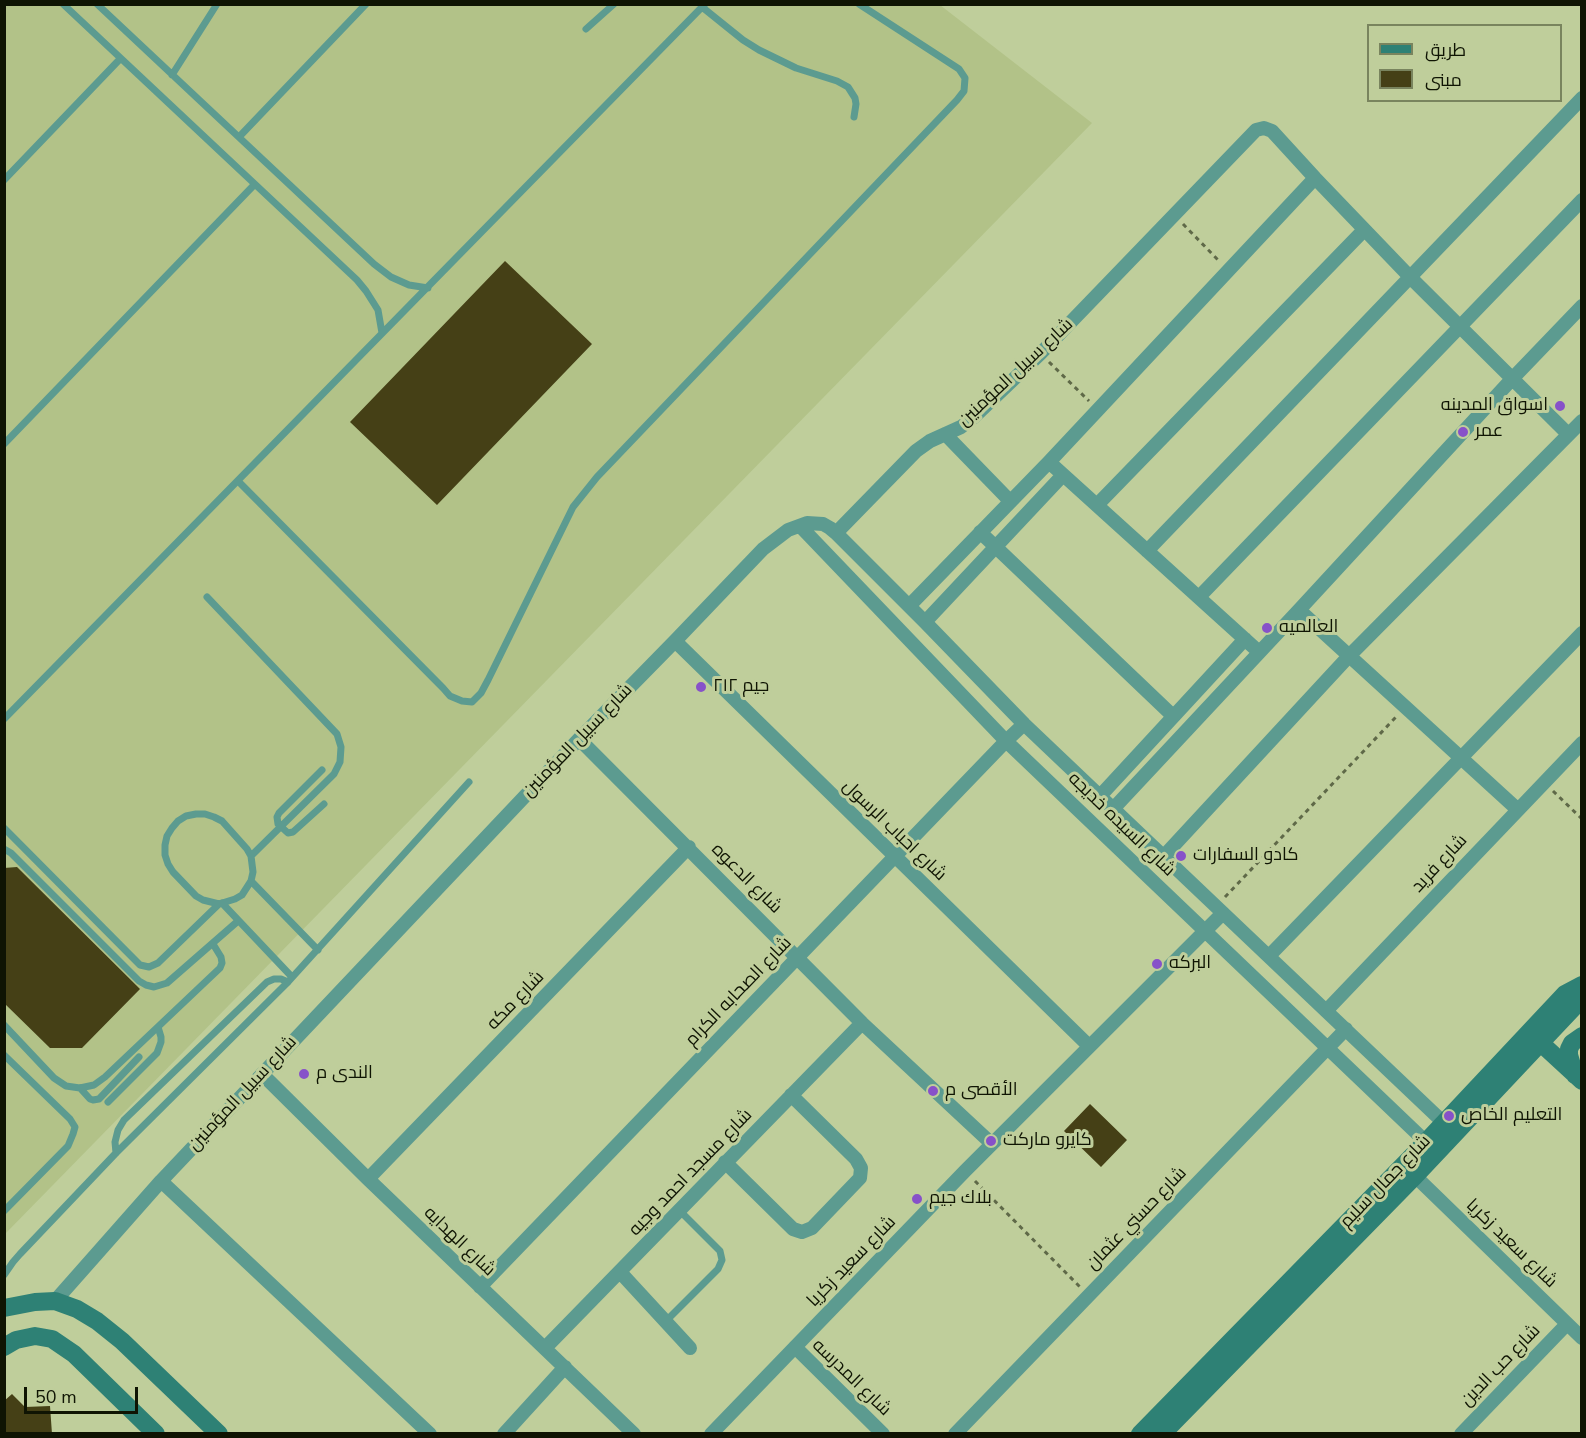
<!DOCTYPE html>
<meta charset="utf-8">
<style>
body{margin:0}
#map{position:relative;width:1586px;height:1438px;overflow:hidden;background:#bfce9b;font-family:"Nunito Sans",Cairo,sans-serif}
canvas{display:block}
.frame{position:absolute;inset:0;border:6px solid #0f1403;pointer-events:none}
.legend{position:absolute;left:1367px;top:24px;width:195px;height:78px;box-sizing:border-box;background:#bfce9b;border:2px solid #79845e;margin:0;padding:8px 10px;list-style:none;font-size:18px;color:#0f1403}
.legend li{display:flex;align-items:center;gap:12px;height:30px}
.legend b{width:30px;border:2px solid #79845e}
.scale{position:absolute;left:24px;top:1387px;width:114px;height:27px;box-sizing:border-box;border:3px solid #0f1403;border-top:0;padding-left:8px;font-size:18px;line-height:21px;white-space:nowrap;color:#0f1403;-webkit-text-stroke:4px #bfce9b;paint-order:stroke}
</style>
<div id="map">
<canvas width="1586" height="1438"></canvas>
<div class="frame"></div>
<ul class="legend">
<li><b style="height:8px;background:#2e8175"></b>طريق</li>
<li><b style="height:16px;background:#454016"></b>مبنى</li>
</ul>
<div class="scale">50 m</div>
</div>
<script>
const context = document.querySelector('canvas').getContext('2d');
context.lineJoin = 'round';
function paint(path, color) { context.fillStyle = color; context.fill(path, 'evenodd'); }
const toPath = rows => new Path2D(rows.map(r => 'M' + r).join(''));
function strokePath(path, color, width, dash) { context.strokeStyle = color; context.lineWidth = width; context.lineCap = dash ? 'butt' : 'round'; context.setLineDash(dash || []); context.stroke(path); }
function write(font, color, halo, rows, align = 'center') {
  context.font = font + ' "Nunito Sans",Cairo,sans-serif'; context.lineWidth = 6; context.setLineDash([]); context.textBaseline = 'middle'; context.strokeStyle = halo; context.fillStyle = color; for (const [text, x, y, turn = 0] of rows) {
    context.save(); context.translate(x, y); context.rotate((+turn || 0) * Math.PI / 180); context.textAlign = isNaN(turn) ? turn : align; if (halo) context.strokeText(text, 0, 0); context.fillText(text, 0, 0); context.restore();
  }
}
paint(toPath([
 [5,5,940,5,1092,123,5,1234]
]), '#b2c288');
paint(toPath([
 [505,261,592,344,437,505,350,422],
 [17,867,140,989,82,1048,50,1048,4,1003,4,868],
 [1090,1104,1127,1140,1101,1167,1064,1131],
 [12,1394,25,1407,50,1406,52,1434,4,1434,4,1401]
]), '#454016');
strokePath(toPath([
 [1183,224,1220,262],
 [1049,362,1089,401],
 [1553,791,1582,819],
 [1225,897,1396,717],
 [975,1181,1080,1287]
]), '#5f6948', 3, [4.5, 4.5]);
strokePath(toPath([
 [63,4,357,280,366,291,378,310,382,333],
 [97,4,374,264,391,277,409,285,428,288],
 [702,7,743,40,759,50,796,68,837,81,848,87,855,98,856,104,854,117],
 [586,29,614,4],
 [172,75,217,4],
 [239,137,366,4],
 [4,180,120,59],
 [4,444,254,185],
 [238,481,443,688,450,696,462,701,472,702,481,693,488,680,573,507,597,477,957,100,964,91,965,78,959,69,859,4],
 [207,597,337,734,341,747,340,762,334,774,251,856],
 [4,719,705,4],
 [322,770,279,813,277,817,278,824,288,833,293,832,324,804],
 [196,814,205,814,214,817,222,821,247,849,251,856,253,872,251,881,242,895,235,899,219,904,203,900,196,896,173,872,168,864,165,855,165,845,167,836,172,828,178,821,186,816,196,814],
 [4,828,140,965,149,967,158,963,219,904],
 [4,849,11,853,139,981,146,985,154,987,167,983,238,921],
 [251,881,318,950],
 [222,903,292,977],
 [4,1025,54,1078,66,1086,80,1088,94,1085,105,1077,220,968,222,963,221,957,213,944],
 [4,1055,70,1119,75,1127,73,1134,68,1146,4,1211],
 [80,1088,90,1099,93,1100,99,1099,139,1057],
 [108,1102,157,1053,161,1042,161,1037,158,1027],
 [116,1153,115,1142,118,1130,124,1120,267,982,274,979,281,979,288,982],
 [4,1275,13,1262,20,1254,116,1153,288,982,469,782],
 [665,1322,718,1269,722,1260,720,1251,679,1210]
]), '#5c9b90', 7);
strokePath(toPath([
 [945,434,1010,501],
 [1049,462,1259,652],
 [1097,505,1364,230],
 [800,526,1006,741,1426,1142],
 [980,532,1173,716],
 [836,533,925,622,1024,724,1444,1123],
 [1147,551,1582,98],
 [1199,597,1582,200],
 [909,606,1049,462,1315,178],
 [1299,610,1517,809],
 [925,622,1063,475],
 [675,641,1089,1046],
 [579,739,862,1023,992,1144],
 [1100,796,1245,639],
 [1113,809,1299,610,1512,379,1582,306],
 [1164,856,1349,656,1582,421],
 [1269,956,1582,633],
 [1326,1011,1582,743],
 [262,1074,368,1179,634,1434],
 [725,1162,793,1229,802,1232,812,1228,860,1178,861,1168,856,1159,791,1095],
 [1415,1176,1582,1338],
 [368,1179,689,847],
 [161,1181,430,1434],
 [620,1272,690,1348],
 [480,1287,1006,741,1024,724],
 [55,1301,161,1181,579,739,675,641,763,549,788,530,807,523,823,524,830,528,836,533,916,451,930,441,961,427,974,417,1041,353,1256,130,1264,128,1272,131,1315,178,1410,277,1568,434],
 [795,1347,883,1434],
 [545,1348,862,1023],
 [504,1434,565,1367],
 [711,1434,965,1171,1223,913],
 [955,1434,1346,1029],
 [1461,1434,1567,1324]
]), '#5c9b90', 14);
strokePath(toPath([
 [1532,1035,1582,1081],
 [1575,1075,1569,1055,1569,1049,1572,1043,1582,1036],
 [4,1308,35,1302,55,1301,77,1309,97,1321,122,1341,219,1434],
 [4,1347,16,1340,35,1336,52,1339,74,1354,156,1434],
 [1140,1434,1426,1142,1565,994,1582,985],
 [1162,1434,1415,1176,1558,1024,1576,1005,1580,986]
]), '#2e8175', 18);
for (const [x, y, r, color] of [
 [1560,406,6,"#8751c9"],
 [1463,432,6,"#8751c9"],
 [1267,628,6,"#8751c9"],
 [701,687,6,"#8751c9"],
 [1181,856,6,"#8751c9"],
 [1157,964,6,"#8751c9"],
 [304,1074,6,"#8751c9"],
 [933,1091,6,"#8751c9"],
 [1449,1116,6,"#8751c9"],
 [991,1141,6,"#8751c9"],
 [917,1199,6,"#8751c9"]
]) { const dot = new Path2D(); dot.arc(x, y, r, 0, 2 * Math.PI); context.fillStyle = color; context.fill(dot); strokePath(dot, '#bfce9b', 2); }
write('18px', '#0f1403', '#bfce9b', [
 ["شارع سبيل المؤمنين",1016,373,-43],
 ["شارع سبيل المؤمنين",578,741,-46],
 ["شارع السيده خديجه",1121,825,44],
 ["شارع احباب الرسول",894,831,44],
 ["شارع فريد",1440,864,-47],
 ["شارع الدعوه",746,879,45],
 ["شارع الصحابه الكرام",739,992,-46],
 ["شارع مكه",516,1001,-46],
 ["شارع سبيل المؤمنين",243,1094,-47],
 ["شارع مسجد احمد وجيه",691,1173,-46],
 ["شارع جمال سليم",1386,1182,-46],
 ["شارع حسني عثمان",1137,1219,-46],
 ["شارع الهدايه",459,1242,44],
 ["شارع سعيد زكريا",1511,1244,44],
 ["شارع سعيد زكريا",852,1262,-46],
 ["شارع حب الدين",1501,1366,-46],
 ["شارع المدرسه",851,1378,44]
]);
write('18px', '#0f1403', '#bfce9b', [
 ["اسواق المدينه",1548,406,"right"],
 ["عمر",1475,432],
 ["العالميه",1279,628],
 ["جيم ٢١٢",713,687],
 ["كادو السفارات",1193,856],
 ["البركه",1169,964],
 ["الندى م",316,1074],
 ["الأقصى م",945,1091],
 ["التعليم الخاص",1461,1116],
 ["كايرو ماركت",1003,1141],
 ["بلاك جيم",929,1199]
], 'left');
</script>
